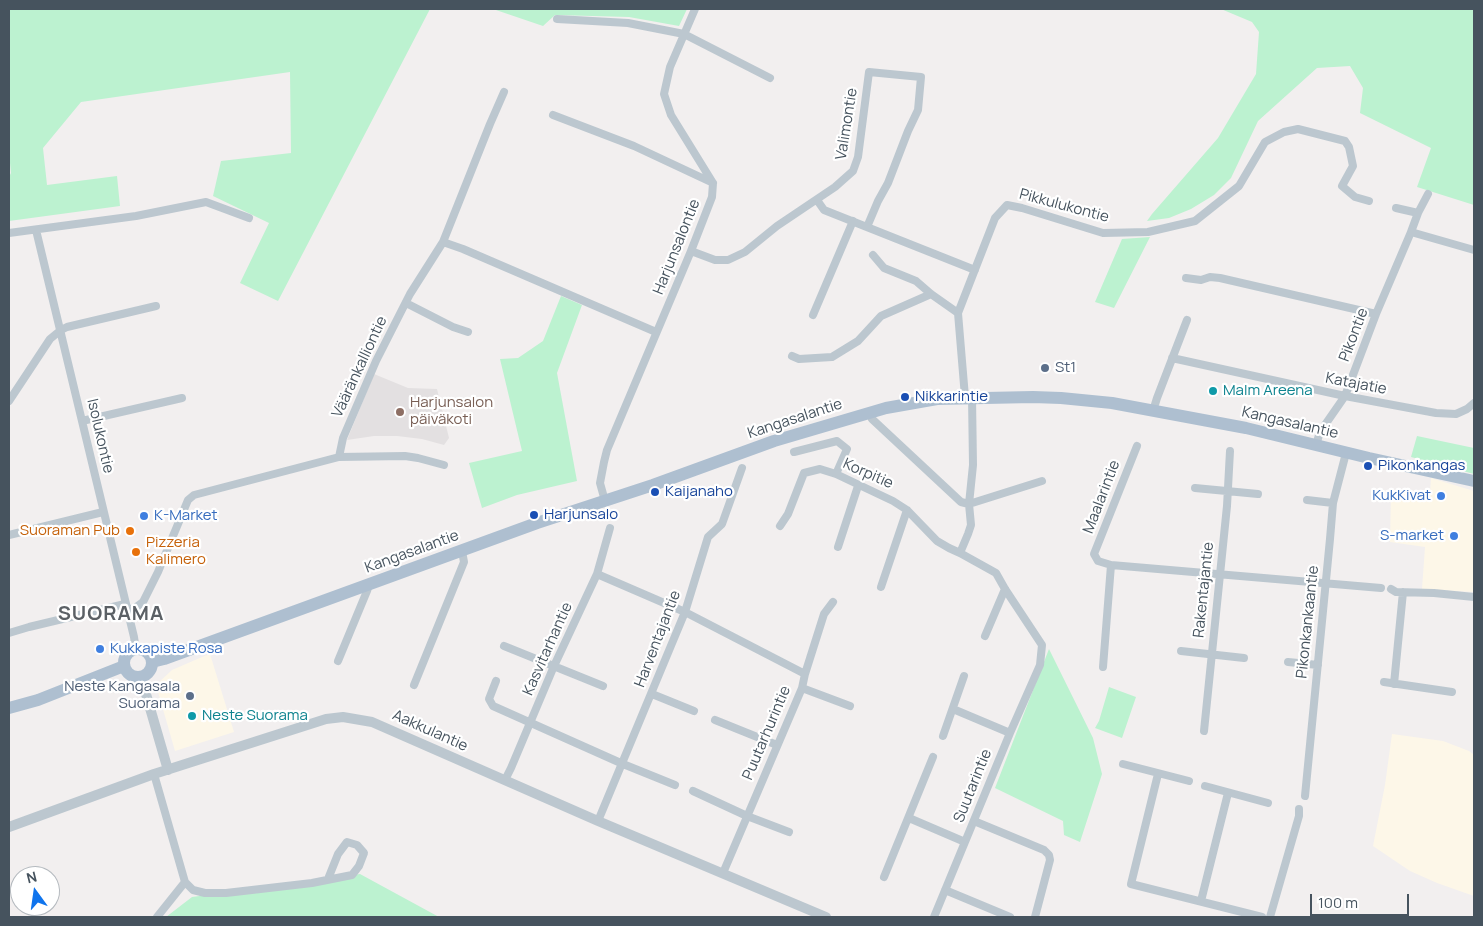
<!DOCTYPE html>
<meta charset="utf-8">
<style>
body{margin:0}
#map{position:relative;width:1483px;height:926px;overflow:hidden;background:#f2efef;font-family:Manrope,sans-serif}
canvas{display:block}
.frame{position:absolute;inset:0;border:10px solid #46535e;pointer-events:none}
.north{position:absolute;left:10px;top:866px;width:50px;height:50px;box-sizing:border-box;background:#fff;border:1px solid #b5babf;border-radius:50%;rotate:346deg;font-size:14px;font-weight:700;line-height:20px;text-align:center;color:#46535e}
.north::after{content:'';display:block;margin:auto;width:18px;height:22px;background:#0f74ed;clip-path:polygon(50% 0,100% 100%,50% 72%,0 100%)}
.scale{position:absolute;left:1310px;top:894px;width:99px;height:22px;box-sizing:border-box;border:2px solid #46535e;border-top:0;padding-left:6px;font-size:15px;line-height:18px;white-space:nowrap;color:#46535e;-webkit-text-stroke:4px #fff;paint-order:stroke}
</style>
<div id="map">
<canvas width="1483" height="926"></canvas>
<div class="frame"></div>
<div class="north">N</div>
<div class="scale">100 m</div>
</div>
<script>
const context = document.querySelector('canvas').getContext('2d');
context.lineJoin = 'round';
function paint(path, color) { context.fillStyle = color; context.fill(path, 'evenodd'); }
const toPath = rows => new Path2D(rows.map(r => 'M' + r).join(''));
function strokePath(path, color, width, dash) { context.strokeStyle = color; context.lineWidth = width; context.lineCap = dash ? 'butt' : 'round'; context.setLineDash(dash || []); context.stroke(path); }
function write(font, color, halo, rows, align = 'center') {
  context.font = font + ' Manrope,sans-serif'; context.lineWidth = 4.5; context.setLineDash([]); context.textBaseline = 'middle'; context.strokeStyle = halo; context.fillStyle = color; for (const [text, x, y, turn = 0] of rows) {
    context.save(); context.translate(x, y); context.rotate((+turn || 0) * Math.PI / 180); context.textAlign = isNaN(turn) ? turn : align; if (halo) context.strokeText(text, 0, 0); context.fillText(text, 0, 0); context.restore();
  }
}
paint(toPath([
 [1431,478,1474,491,1474,592,1422,589,1425,547,1390,542,1391,491,1430,492],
 [210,654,234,732,175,751,156,685,172,670,202,657],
 [1392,734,1443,741,1469,751,1474,755,1474,896,1437,883,1410,871,1373,846,1385,785]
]), '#fdf7e8');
paint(toPath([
 [374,374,408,388,437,389,449,438,444,445,422,439,397,436,374,436,347,440]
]), '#e3e0e1');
paint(toPath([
 [9,9,430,9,278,301,240,283,269,223,213,196,221,161,291,153,290,72,81,102,43,148,47,185,117,176,120,206,9,221,9,177,11,173,9,153],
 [493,9,687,9,679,26,629,17,555,15,543,26],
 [1221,9,1474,9,1474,205,1417,187,1431,148,1360,113,1363,88,1350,66,1317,68,1258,121,1231,178,1214,195,1191,209,1169,218,1147,221,1152,214,1218,138,1256,74,1259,32,1252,22],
 [1150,237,1114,308,1095,302,1122,239],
 [561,296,582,305,557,373,577,481,517,495,482,508,469,463,522,451,500,359,518,358,543,341],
 [1417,436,1474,448,1474,474,1411,457],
 [1049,649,1093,738,1102,774,1080,842,1064,835,1063,821,995,788],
 [1109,687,1136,697,1122,738,1095,728,1099,721],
 [360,874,439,917,166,917,192,897]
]), '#bcf2d0');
strokePath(toPath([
 [557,19,628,23,684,34,770,78],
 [553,115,634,146,713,183],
 [1428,194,1418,213,1411,232,1474,250],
 [817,200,824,210,975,270],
 [1396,208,1418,213],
 [36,230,134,637,136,650],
 [9,233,136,216,206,202,249,218],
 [443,242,463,249,656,332],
 [691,251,715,260,728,260,745,252,777,226,835,187,853,171,858,157,869,72,921,77,918,110,908,131,888,183,878,201,867,227],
 [873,255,884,268,916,281,931,294,958,313],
 [1186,278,1201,280,1210,277,1220,278,1376,314],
 [406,303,453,327,468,332],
 [813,315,853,221],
 [792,356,799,359,832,357,858,341,881,316,931,294],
 [1172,358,1345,396,1436,413,1456,414,1467,409,1474,403],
 [965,397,958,313,995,218,1007,205,1022,208,1103,233,1148,232,1195,221,1239,186,1265,142,1284,132,1298,129,1345,141,1349,147,1353,166,1342,186,1355,197,1369,201],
 [9,401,50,339,61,330,67,327,156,306],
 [1153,411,1157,398,1187,320],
 [872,419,961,502,969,504,1042,481],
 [82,421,182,398],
 [1316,445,1320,432,1345,396,1376,314,1411,232],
 [794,452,837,441,847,449,836,474],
 [339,457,405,456,418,458,444,465],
 [1195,488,1258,494],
 [1307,500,1333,503],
 [605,501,600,483,604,462,607,450,691,251,712,197,713,183,671,115,664,94,670,67,695,9],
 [780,526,788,514,804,473,820,469,836,474,893,501,907,510,937,541,949,548,960,553],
 [9,535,103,512],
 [838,547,858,486],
 [1111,565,1381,588],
 [597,574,685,612,805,674],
 [881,587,907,510],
 [1391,589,1396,592,1434,593,1474,597],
 [127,610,135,608,143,602,158,572,188,500,194,495,339,457,343,438,376,361,410,294,443,242,490,124,504,92],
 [9,633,29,627,125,604],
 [985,636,1005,589],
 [504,646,603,686],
 [1181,651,1244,658],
 [338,661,367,591,369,585],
 [1288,662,1318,665],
 [1103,667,1111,565,1098,561,1094,554,1137,446],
 [496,681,489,699,493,706,623,764,675,785],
 [1384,682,1452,692],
 [1394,684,1403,592],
 [414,685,464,562,462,551],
 [802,688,850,706],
 [652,694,694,711],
 [953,709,1010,733],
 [715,720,777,745],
 [1204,731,1227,506,1230,451],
 [943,736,964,676],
 [1123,764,1189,781],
 [154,774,185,882,157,917],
 [1158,774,1131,884,1262,917],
 [505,780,511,768,554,666,597,574,610,528],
 [1205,786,1268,803],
 [693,791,747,816,789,832],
 [1305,796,1330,539,1333,503,1346,453],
 [909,818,965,842],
 [598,821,685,612,708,537,722,524,742,468],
 [974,821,1044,850,1049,855,1050,860,1035,917],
 [723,873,802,688,805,674,824,614,833,602],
 [884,877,933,757],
 [185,882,193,890,205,893,226,893,312,883,352,875,359,866,364,853,357,845,347,842,338,854,328,879],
 [945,890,1010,917],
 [1201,901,1228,793],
 [934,917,1010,733,1040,665,1042,645,1005,589,996,573,960,553,968,534,971,525,969,504,973,465,972,397],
 [1270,917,1299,816,1299,809]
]), '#bcc7cf', 8);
strokePath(toPath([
 [141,677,168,770],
 [9,827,154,774,326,719,343,717,372,722,598,821,826,917]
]), '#bcc7cf', 10);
strokePath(toPath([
 '124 663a14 14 0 1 1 28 0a14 14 0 1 1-28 0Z',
 [152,662,164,659,537,523,653,485,774,441,886,408,937,399,1033,397,1061,398,1112,403,1246,428,1369,458,1474,481],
 [9,708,38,700,124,666]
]), '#aebfd0', 12);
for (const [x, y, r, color] of [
 [1045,368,5,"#5c6f8a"],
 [1213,391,5,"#0f9aa8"],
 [905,397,5,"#1a4fb4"],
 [400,412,5,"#8d6e63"],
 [1368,466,5,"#1a4fb4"],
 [655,492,5,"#1a4fb4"],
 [1441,496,5,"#3f7fe0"],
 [534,515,5,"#1a4fb4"],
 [144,516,5,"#3f7fe0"],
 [130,531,5,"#e8710a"],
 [1454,536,5,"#3f7fe0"],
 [136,552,5,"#e8710a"],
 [100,649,5,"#3f7fe0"],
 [190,696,5,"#5c6f8a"],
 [192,716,5,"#0f9aa8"]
]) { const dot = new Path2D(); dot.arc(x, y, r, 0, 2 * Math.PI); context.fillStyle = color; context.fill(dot); strokePath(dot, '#fff', 2); }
write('15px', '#46535e', '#fff', [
 ["Valimontie",847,124,-81],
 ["Pikkulukontie",1064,206,15],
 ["Harjunsalontie",677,247,-68],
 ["Pikontie",1354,335,-69],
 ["Vääränkalliontie",360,367,-65],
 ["Katajatie",1356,384,11],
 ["Kangasalantie",795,419,-18],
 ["Kangasalantie",1290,423,13],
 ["Isolukontie",100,436,77],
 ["Korpitie",868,474,24],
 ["Maalarintie",1102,497,-69],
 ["Kangasalantie",412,552,-20],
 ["Rakentajantie",1204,590,-84],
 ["Pikonkankaantie",1308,622,-84],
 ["Harventajantie",658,639,-69],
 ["Kasvitarhantie",548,649,-66],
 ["Aakkulantie",430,731,24],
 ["Puutarhurintie",767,733,-67],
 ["Suutarintie",973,786,-68]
]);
write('15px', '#4e5e75', '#fff', [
 ["St1",1055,368],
 ["Neste Kangasala",180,687,"right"],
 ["Suorama",180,704,"right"]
], 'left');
write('15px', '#0d838f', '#fff', [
 ["Malm Areena",1223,391],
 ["Neste Suorama",202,716]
], 'left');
write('15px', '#164399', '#fff', [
 ["Nikkarintie",915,397],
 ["Pikonkangas",1378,466],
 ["Kaijanaho",665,492],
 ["Harjunsalo",544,515]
], 'left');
write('15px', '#785e54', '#fff', [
 ["Harjunsalon",410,403],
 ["päiväkoti",410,420]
], 'left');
write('15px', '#366cbe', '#fff', [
 ["KukKivat",1431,496],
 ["K-Market",154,516,"left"],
 ["S-market",1444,536],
 ["Kukkapiste Rosa",110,649,"left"]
], 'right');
write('15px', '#c56008', '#fff', [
 ["Suoraman Pub",120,531],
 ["Pizzeria",146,543,"left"],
 ["Kalimero",146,560,"left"]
], 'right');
context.letterSpacing = '1px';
write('bold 20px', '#5b6065', '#fff', [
 ["SUORAMA",111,614]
]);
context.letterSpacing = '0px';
</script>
